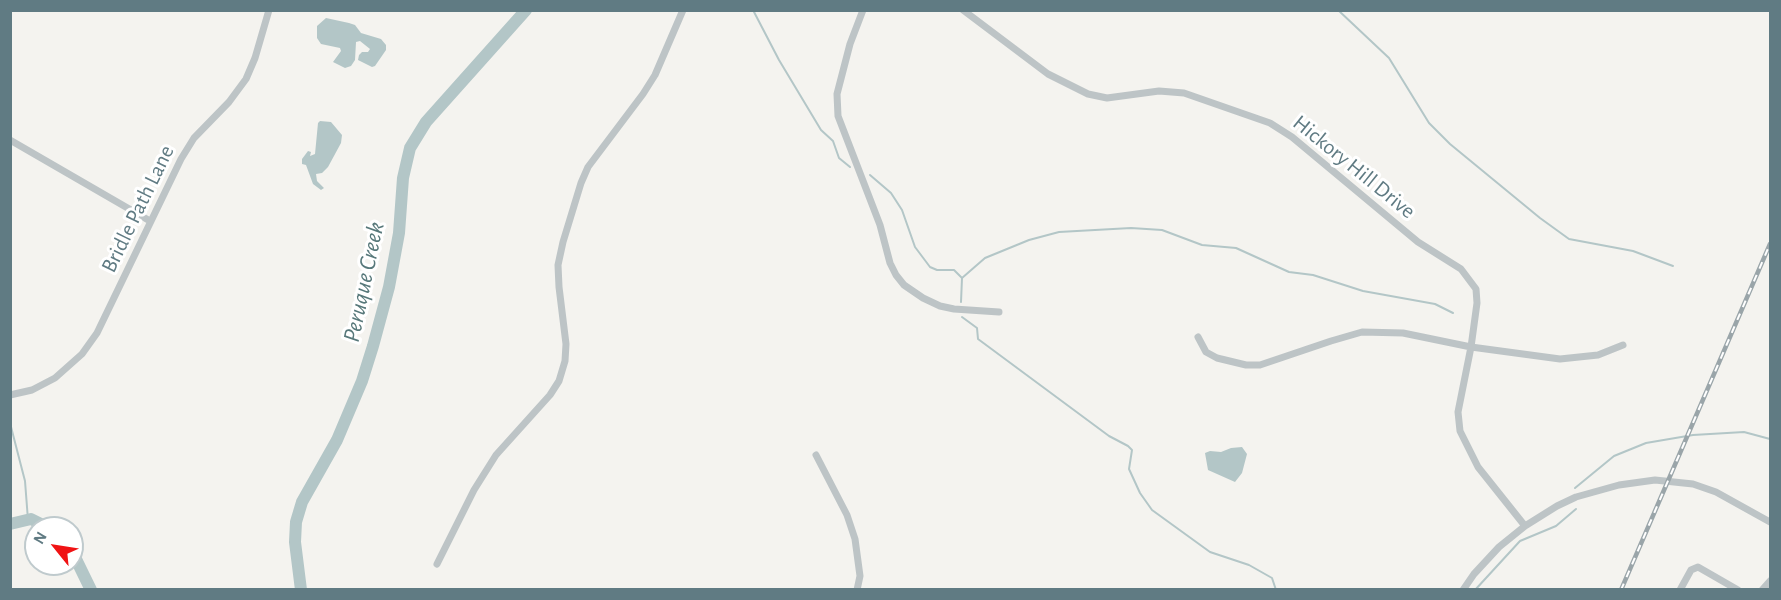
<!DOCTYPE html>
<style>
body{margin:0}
#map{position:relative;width:1781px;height:600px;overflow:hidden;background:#f4f3ef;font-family:"Alegreya Sans",sans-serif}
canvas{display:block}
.frame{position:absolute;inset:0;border:12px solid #607b83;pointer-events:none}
.north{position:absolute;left:24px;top:516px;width:60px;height:60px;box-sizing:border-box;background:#fff;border:2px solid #bfcacd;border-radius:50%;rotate:300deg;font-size:16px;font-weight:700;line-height:24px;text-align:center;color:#607b83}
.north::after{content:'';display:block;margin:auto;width:21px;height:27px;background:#f01314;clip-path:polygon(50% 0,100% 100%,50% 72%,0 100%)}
</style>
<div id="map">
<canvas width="1781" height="600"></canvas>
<div class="frame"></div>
<div class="north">N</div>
</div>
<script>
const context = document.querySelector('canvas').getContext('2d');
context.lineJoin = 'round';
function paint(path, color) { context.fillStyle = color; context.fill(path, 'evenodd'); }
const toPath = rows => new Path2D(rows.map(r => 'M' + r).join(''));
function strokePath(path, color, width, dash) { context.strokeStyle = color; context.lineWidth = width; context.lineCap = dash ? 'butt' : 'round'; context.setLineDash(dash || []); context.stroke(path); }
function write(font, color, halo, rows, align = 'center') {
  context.font = font + ' "Alegreya Sans",sans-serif'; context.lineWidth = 6; context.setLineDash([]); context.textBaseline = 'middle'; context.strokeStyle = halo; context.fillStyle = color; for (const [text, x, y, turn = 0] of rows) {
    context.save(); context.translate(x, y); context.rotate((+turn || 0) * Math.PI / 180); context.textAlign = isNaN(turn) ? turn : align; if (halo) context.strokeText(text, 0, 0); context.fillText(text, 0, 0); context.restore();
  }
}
paint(toPath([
 [326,18,349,23,355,25,361,33,381,39,386,45,386,50,375,66,372,67,358,60,359,55,362,52,368,52,370,49,360,41,356,42,355,60,351,66,345,68,333,62,341,51,340,48,321,44,317,38,317,26],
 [320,121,331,122,342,135,341,143,328,167,322,173,316,174,317,181,324,188,321,190,313,184,306,165,302,164,302,159,308,151,311,152,310,156,315,154,318,123],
 [1242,447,1247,454,1242,473,1235,482,1208,470,1205,453,1210,451,1221,452,1231,448]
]), '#b3c6c7');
strokePath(toPath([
 [753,10,779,60,821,130,833,141,839,158,850,167],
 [1338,10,1389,58,1429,123,1450,144,1540,218,1569,239,1633,251,1673,266],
 [870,175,891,193,902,210,915,247,930,267,937,270,954,270,962,278],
 [961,302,962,278,985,258,1029,240,1059,232,1131,228,1162,230,1202,245,1236,248,1289,272,1313,275,1363,291,1435,304,1453,313],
 [962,317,977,328,978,339,1109,436,1128,446,1132,450,1129,469,1140,493,1152,510,1210,552,1249,565,1272,578,1276,590],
 [10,423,25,481,28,520],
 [1575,488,1614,456,1646,443,1693,435,1744,432,1770,439],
 [1475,590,1520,541,1556,526,1576,509]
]), '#b3c6c7', 2);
strokePath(toPath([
 [10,524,31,519,49,528],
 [72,551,91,590],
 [301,590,295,542,296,522,302,502,337,440,362,381,373,346,389,287,399,233,403,178,410,148,426,122,526,10]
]), '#b3c6c7', 12);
strokePath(toPath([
 [863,10,850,44,837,94,838,116,880,225,890,263,896,275,904,285,923,298,940,306,954,309,999,312],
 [963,10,1048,74,1088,94,1107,98,1159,91,1184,93,1270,123,1292,137,1418,242,1461,269,1476,289,1477,303,1471,347,1458,412,1460,431,1478,467,1525,526],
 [10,140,150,221],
 [1198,337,1206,352,1217,358,1246,365,1260,365,1331,341,1362,332,1403,333,1471,347,1560,359,1598,355,1623,345],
 [10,395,32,390,55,378,82,354,97,333,181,159,194,138,229,102,246,79,255,58,269,10],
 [816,455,847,515,855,539,860,576,857,590],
 [437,564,474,490,496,455,550,395,559,381,565,361,566,344,559,287,558,265,563,242,581,183,588,167,643,94,655,75,683,10],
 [1463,590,1474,574,1499,547,1525,526,1557,506,1576,497,1619,485,1655,480,1693,484,1716,492,1770,522],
 [1680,590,1691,570,1698,567,1738,590],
 [1762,590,1770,581],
 [1770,590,1770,589]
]), '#bdc4c6', 7);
const rail = toPath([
 [1621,590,1770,244]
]);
strokePath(rail, '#9aa5a9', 4.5);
strokePath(rail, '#fff', 2, [7]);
write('22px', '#607b83', '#fff', [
 ["Hickory Hill Drive",1354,167,39],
 ["Bridle Path Lane",138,209,-64]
]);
write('italic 24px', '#57787a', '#fff', [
 ["Peruque Creek",364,282,-78]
]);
</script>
